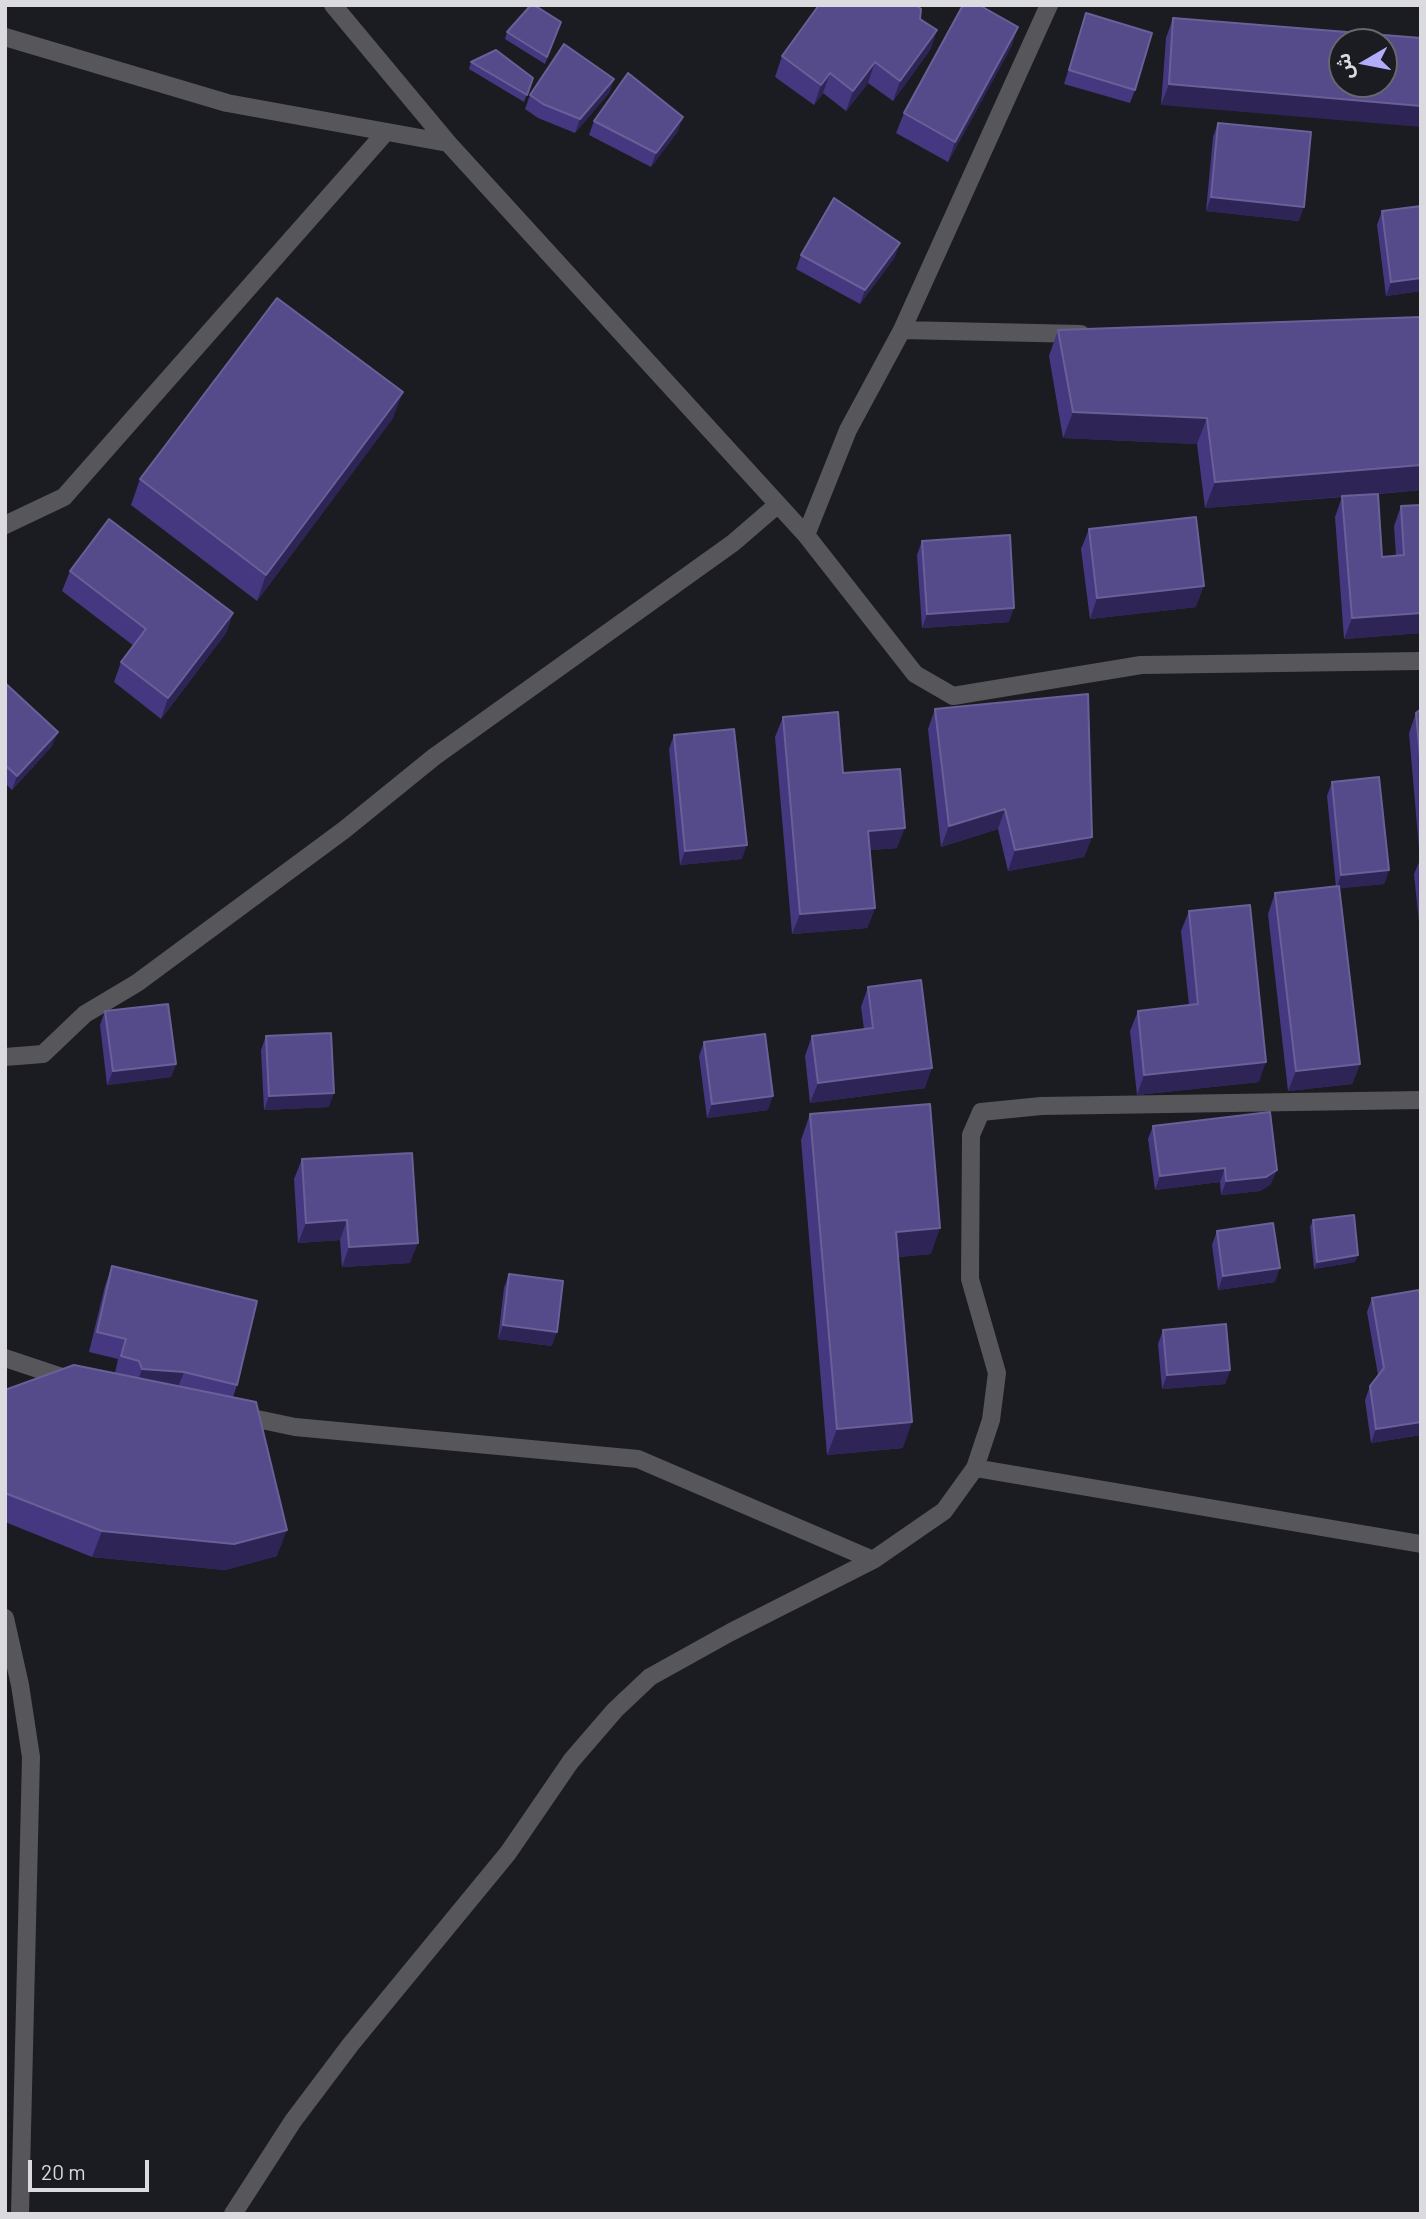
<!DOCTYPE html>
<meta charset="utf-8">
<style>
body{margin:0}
#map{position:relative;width:1426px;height:2219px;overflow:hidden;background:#1b1b22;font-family:Barlow,"Noto Sans Arabic",sans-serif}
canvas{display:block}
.frame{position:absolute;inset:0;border:7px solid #dadadf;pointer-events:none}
.north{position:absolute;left:1328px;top:28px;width:70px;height:70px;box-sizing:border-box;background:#1b1b22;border:2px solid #67676e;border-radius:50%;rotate:260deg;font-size:19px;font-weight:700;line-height:28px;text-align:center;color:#dadadf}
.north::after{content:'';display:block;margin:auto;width:24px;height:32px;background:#b1adfa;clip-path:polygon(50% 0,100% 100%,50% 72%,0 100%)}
.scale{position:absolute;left:28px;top:2160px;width:121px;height:32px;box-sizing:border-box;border:4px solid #dadadf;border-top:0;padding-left:9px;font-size:21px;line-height:24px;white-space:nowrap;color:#dadadf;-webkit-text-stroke:5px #1b1b22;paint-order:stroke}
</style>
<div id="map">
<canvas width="1426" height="2219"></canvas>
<div class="frame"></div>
<div class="north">ش</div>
<div class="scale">20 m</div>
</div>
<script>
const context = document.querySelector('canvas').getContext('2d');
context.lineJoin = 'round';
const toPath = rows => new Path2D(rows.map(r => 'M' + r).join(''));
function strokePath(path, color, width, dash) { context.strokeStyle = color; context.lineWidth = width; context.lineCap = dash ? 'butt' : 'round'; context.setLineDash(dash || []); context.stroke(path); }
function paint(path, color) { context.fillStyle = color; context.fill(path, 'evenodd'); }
strokePath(toPath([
 [333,5,448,143,806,535],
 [1049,5,902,330,848,430,806,535,915,674,953,696,1141,665,1421,661],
 [5,37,227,103,448,143],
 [902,330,1081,334],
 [5,525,64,497,386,132],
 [5,1057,43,1054,85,1014,137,983,344,830,434,757,733,543,776,506],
 [5,1358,74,1381],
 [238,1415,295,1427,638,1459,873,1560],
 [975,1468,1421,1544],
 [5,1618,20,1685,31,1757,20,2214],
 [233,2214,293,2121,351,2044,508,1853,571,1761,615,1710,650,1677,731,1632,873,1560,944,1511,975,1468,991,1420,997,1373,970,1279,971,1135,981,1112,1041,1106,1421,1100]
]), '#56565b', 18);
paint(toPath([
 [1086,13,1135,90,1130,103,1064,84],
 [1173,18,1421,38,1161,105,1166,38],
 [920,19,937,30,930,50,893,101,868,83,846,111,823,93,814,105,775,77,782,56],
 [561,22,545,64,505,39,507,32],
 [1018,27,1011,47,948,162,896,133,904,113],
 [471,62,533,78,524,102,469,69],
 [614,79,609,93,575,133,538,118,525,109,530,95],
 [594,121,678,131,651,167,589,135],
 [1218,123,1299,221,1206,211,1213,137],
 [1421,206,1421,291,1386,296,1377,225,1382,211],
 [801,255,895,257,860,304,796,269],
 [1421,317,1421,490,1378,494,1382,557,1396,556,1394,526,1401,506,1421,633,1344,639,1335,517,1342,497,1205,508,1197,444,1063,438,1049,356,1058,330],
 [393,418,257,601,131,505,140,479],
 [1089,529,1196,607,1090,619,1081,549],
 [922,541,1009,622,922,628,917,555],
 [70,571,233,613,226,633,161,719,114,682,121,662,134,646,62,591],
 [5,683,52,746,12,790,5,783],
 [935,709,1092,837,1084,857,1008,871,998,829,941,847,928,729],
 [1421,709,1421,942,1414,874,1420,860,1409,733,1416,713],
 [783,717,843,773,897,848,870,850,875,908,867,928,792,934,775,737],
 [674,735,742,859,680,865,669,749],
 [1332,782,1389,870,1384,884,1339,888,1360,1064,1352,1084,1288,1091,1268,914,1275,893,1336,887,1327,796],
 [1189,911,1259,1082,1137,1095,1130,1031,1138,1011,1189,1005,1181,931],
 [868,987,925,1088,810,1103,805,1056,812,1036,864,1029,861,1007],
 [105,1011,176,1064,171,1077,107,1085,100,1025],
 [266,1036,329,1107,264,1110,261,1050],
 [704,1042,768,1110,707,1118,699,1056],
 [810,1114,931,1254,898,1257,903,1448,827,1455,801,1140],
 [1153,1126,1271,1184,1260,1191,1221,1195,1220,1182,1155,1190,1148,1139],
 [302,1159,410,1263,342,1267,340,1240,298,1243,294,1179],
 [1313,1220,1355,1262,1314,1269,1310,1227],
 [1217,1231,1275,1282,1218,1290,1212,1245],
 [112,1266,237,1385,233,1397,277,1556,225,1570,92,1557,5,1522,5,1390,115,1373,118,1359,89,1352,105,1286],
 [509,1274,552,1346,498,1339,504,1288],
 [1372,1298,1421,1299,1421,1435,1371,1443,1365,1400,1370,1386,1378,1375,1367,1312],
 [1163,1330,1230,1370,1225,1384,1162,1389,1158,1344]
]), '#453880');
paint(toPath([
 [1018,27,1011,47,948,162,955,142],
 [937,30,930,50,893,101,900,81],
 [875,62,868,83,846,111,853,91],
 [830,73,823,93,814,105,821,85],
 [614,79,609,93,575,133,580,119],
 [1169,84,1421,106,1421,127,1161,105],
 [683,117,678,131,651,167,656,153],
 [1211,197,1304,207,1299,221,1206,211],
 [900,243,895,257,860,304,865,290],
 [1421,278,1421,291,1386,296,1391,282],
 [403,392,393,418,257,601,266,575],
 [1073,412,1207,418,1197,444,1063,438],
 [1421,465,1421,490,1205,508,1215,482],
 [1204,586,1196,607,1090,619,1097,598],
 [1014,608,1009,622,922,628,927,614],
 [233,613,226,633,161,719,168,698],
 [1421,613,1421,633,1344,639,1352,618],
 [58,732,52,746,12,790,17,776],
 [1005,809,998,829,941,847,949,826],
 [905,828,897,848,860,851,868,831],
 [1092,837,1084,857,1008,871,1015,850],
 [747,845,742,859,680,865,685,851],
 [1389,870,1384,884,1336,889,1341,875],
 [875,908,867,928,792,934,800,914],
 [1266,1062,1259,1082,1137,1095,1144,1075],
 [176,1064,171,1077,107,1085,113,1071],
 [1360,1064,1352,1084,1288,1091,1296,1071],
 [932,1068,925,1088,810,1103,818,1083],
 [334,1093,329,1107,264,1110,269,1096],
 [773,1096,768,1110,707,1118,712,1104],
 [1225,1168,1220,1182,1155,1190,1160,1176],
 [1277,1170,1271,1184,1260,1191,1221,1195,1226,1181],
 [347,1220,340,1240,298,1243,306,1223],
 [940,1228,931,1254,887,1258,896,1232],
 [418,1243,410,1263,342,1267,349,1247],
 [1358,1255,1355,1262,1314,1269,1317,1262],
 [1280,1268,1275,1282,1218,1290,1223,1276],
 [503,1325,557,1332,552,1346,498,1339],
 [142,1369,184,1372,176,1392,135,1390],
 [1230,1370,1225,1384,1162,1389,1167,1375],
 [912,1422,903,1448,827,1455,837,1429],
 [1421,1422,1421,1435,1371,1443,1376,1429],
 [287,1530,277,1556,225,1570,92,1557,102,1531]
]), '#2e2556');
const building = toPath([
 [531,5,534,5,561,22,547,57,507,32,531,5],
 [819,5,916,5,921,9,920,19,937,30,900,81,875,62,853,91,830,73,821,85,782,56,819,5],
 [963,5,979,5,1018,27,955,142,904,113,963,5],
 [1086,13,1152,33,1135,90,1069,70,1086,13],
 [1173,18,1421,38,1421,106,1169,84,1173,18],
 [1342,42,1384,42,1384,84,1342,84,1342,42],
 [564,44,614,79,580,119,543,104,530,95,564,44],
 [496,50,533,78,527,95,471,62,496,50],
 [628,73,683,117,656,153,594,121,628,73],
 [1218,123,1311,132,1304,207,1211,197,1218,123],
 [834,198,900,243,865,290,801,255,834,198],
 [1421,206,1421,278,1391,282,1382,211,1421,206],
 [277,298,403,392,266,575,140,479,277,298],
 [1421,317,1421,465,1215,482,1207,418,1073,412,1058,330,1421,317],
 [1378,494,1382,557,1404,555,1401,506,1421,505,1421,613,1352,618,1342,496,1378,494],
 [1196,517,1204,586,1097,598,1089,529,1196,517],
 [109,519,233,613,168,698,121,662,146,629,70,571,109,519],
 [1010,535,1014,608,927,614,922,541,1010,535],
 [5,683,58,732,17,776,5,765,5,683],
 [1088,694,1092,837,1015,850,1005,809,949,826,935,709,1088,694],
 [1421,709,1421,767,1416,713,1421,709],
 [838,712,843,773,900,769,905,828,868,831,875,908,800,914,783,717,838,712],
 [734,729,747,845,685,851,674,735,734,729],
 [1379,777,1389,870,1341,875,1332,782,1379,777],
 [1339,886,1360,1064,1296,1071,1275,893,1339,886],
 [1250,905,1266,1062,1144,1075,1138,1011,1198,1004,1189,911,1250,905],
 [921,980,932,1068,818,1083,812,1036,873,1028,868,987,921,980],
 [168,1004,176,1064,113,1071,105,1011,168,1004],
 [331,1033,334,1093,269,1096,266,1036,331,1033],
 [765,1034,773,1096,712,1104,704,1042,765,1034],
 [930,1104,940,1228,896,1232,912,1422,837,1429,810,1114,930,1104],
 [1270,1112,1277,1170,1266,1177,1226,1181,1225,1168,1160,1176,1153,1126,1270,1112],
 [412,1153,418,1243,349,1247,347,1220,306,1223,302,1159,412,1153],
 [1354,1215,1358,1255,1317,1262,1313,1220,1354,1215],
 [1273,1223,1280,1268,1223,1276,1217,1231,1273,1223],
 [112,1266,257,1301,237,1385,184,1372,142,1369,139,1361,121,1356,126,1339,97,1332,112,1266],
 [509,1274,563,1281,557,1332,503,1325,509,1274],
 [1419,1290,1421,1299,1421,1422,1376,1429,1370,1386,1384,1368,1372,1298,1419,1290],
 [1226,1324,1230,1370,1167,1375,1163,1330,1226,1324],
 [74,1365,256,1402,287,1530,234,1544,102,1531,5,1493,5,1390,74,1365]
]);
paint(building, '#554a8a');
strokePath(building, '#6a6098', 2);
</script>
